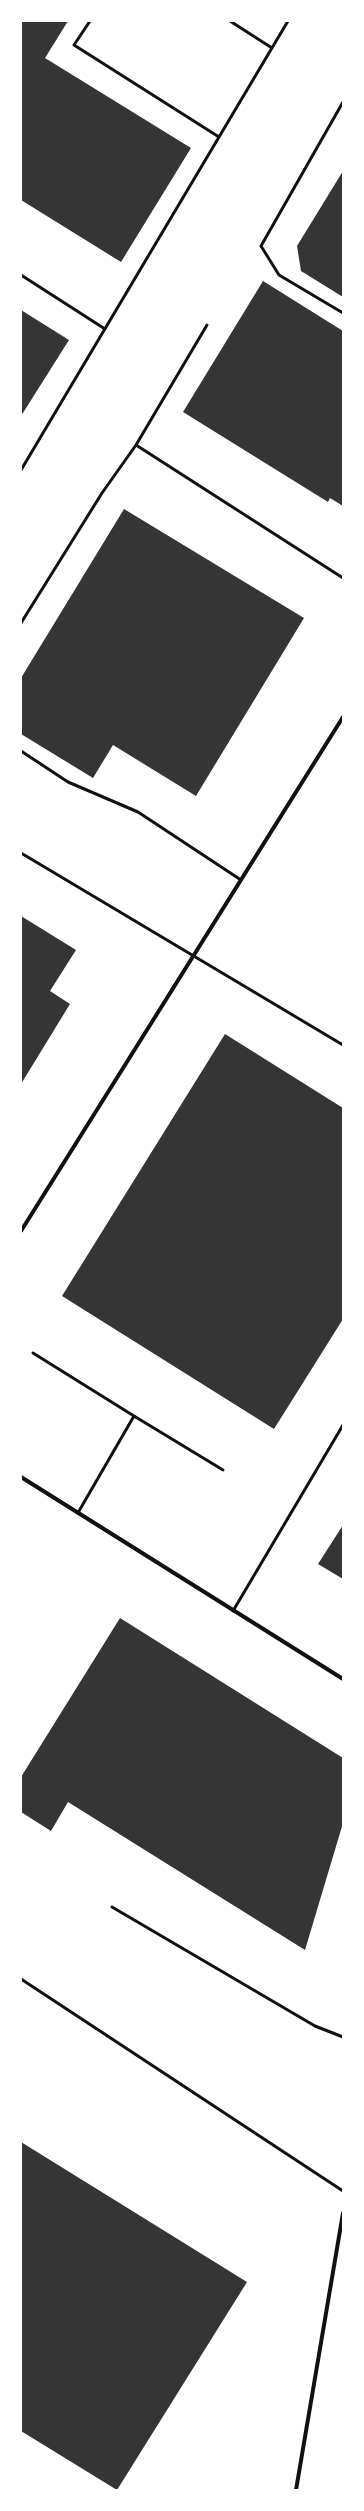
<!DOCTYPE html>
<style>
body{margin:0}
#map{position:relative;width:364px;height:2511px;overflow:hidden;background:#fff;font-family:"Varela Round",sans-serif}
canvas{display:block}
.frame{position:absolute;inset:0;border:22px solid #fff;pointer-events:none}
</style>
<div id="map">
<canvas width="364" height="2511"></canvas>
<div class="frame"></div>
</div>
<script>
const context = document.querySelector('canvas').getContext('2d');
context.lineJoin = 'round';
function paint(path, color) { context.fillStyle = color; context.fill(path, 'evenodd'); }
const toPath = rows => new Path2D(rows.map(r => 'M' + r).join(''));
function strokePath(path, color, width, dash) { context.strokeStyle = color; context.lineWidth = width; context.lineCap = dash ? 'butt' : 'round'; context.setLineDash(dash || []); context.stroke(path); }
paint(toPath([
 [21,21,68,21,45,58,191,148,121,262,21,200],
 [343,171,343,297,301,271,297,246],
 [263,281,343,331,343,506,330,498,328,502,183,412],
 [21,310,69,340,21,416],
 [124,509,304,618,196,796,113,745,93,778,21,734,21,678],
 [21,916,76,950,50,991,70,1004,21,1084],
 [225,1034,343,1108,343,1319,274,1429,62,1296],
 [343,1525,343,1579,318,1564],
 [120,1618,343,1758,343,1823,305,1950,68,1802,51,1831,21,1812,21,1777],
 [21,2142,247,2282,117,2490,21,2431]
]), '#353535');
strokePath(toPath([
 [90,21,74,45,219,137],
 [230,21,272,48],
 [343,102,261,246,279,275,343,313],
 [21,275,105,329],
 [207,325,136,445,343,578],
 [21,470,288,21],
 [21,623,102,493,136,445],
 [21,751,68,782,138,812,241,880],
 [21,853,343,1045],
 [33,1353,134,1416],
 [79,1511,134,1416,223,1470],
 [233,1611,343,1425],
 [112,1907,315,2026,343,2037],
 [21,1979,343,2191]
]), '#111', 3);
strokePath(toPath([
 [21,1231,343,717],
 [21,1477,343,1679],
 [296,2490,343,2213]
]), '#111', 4);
</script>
